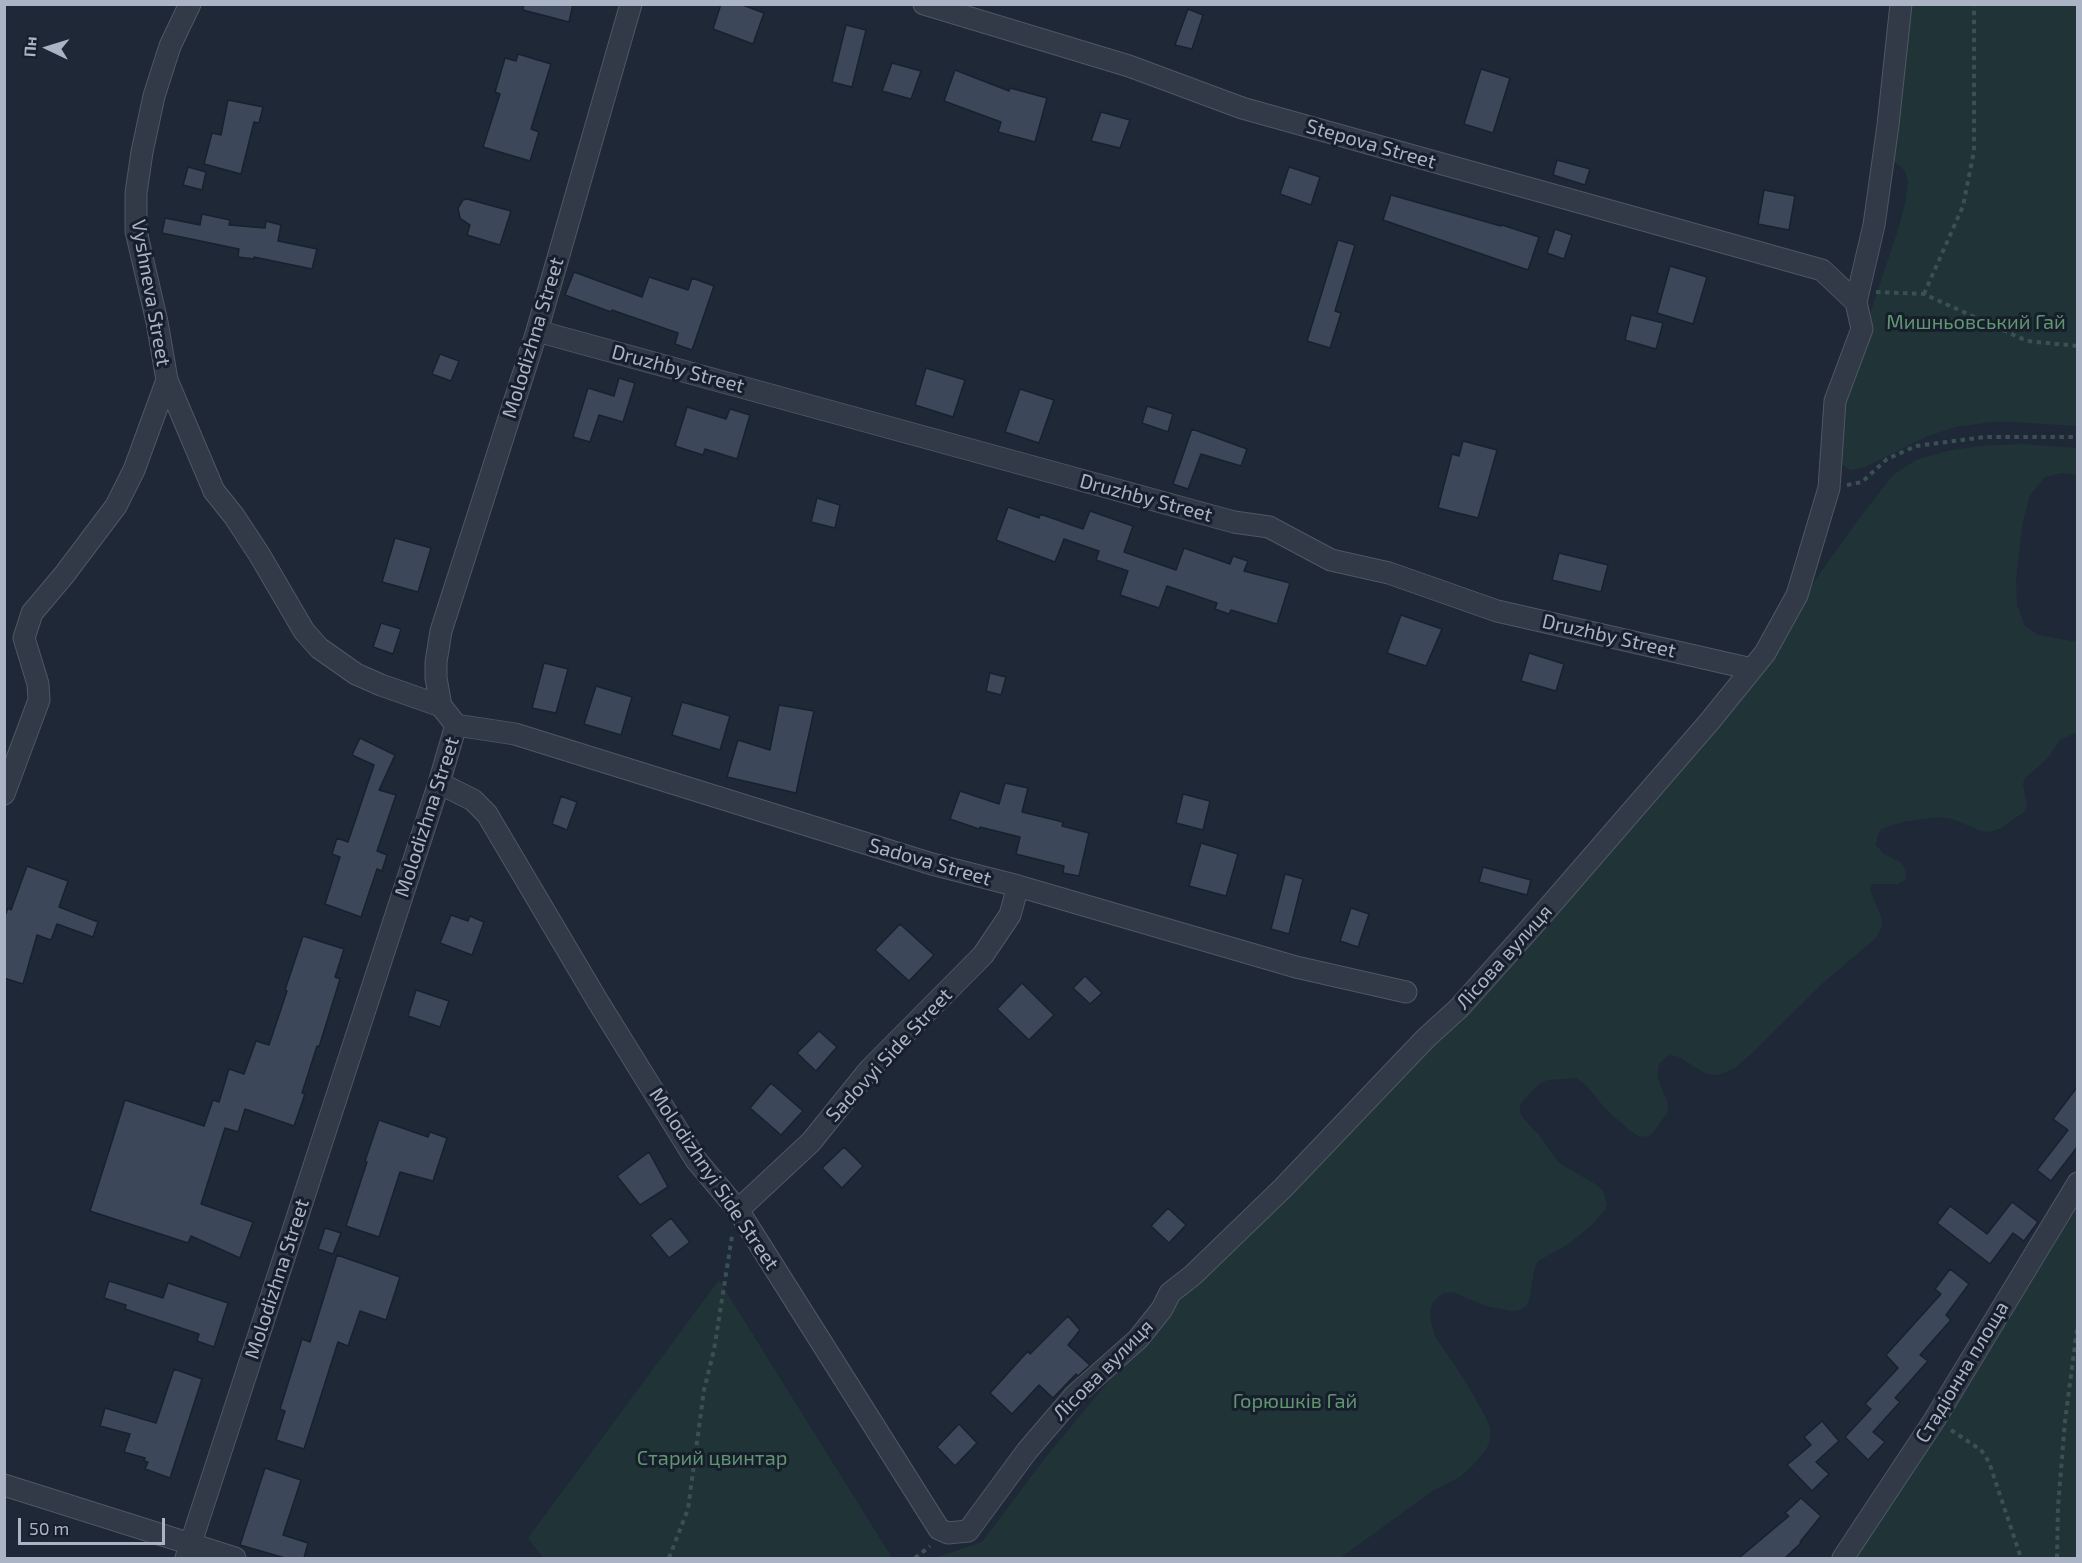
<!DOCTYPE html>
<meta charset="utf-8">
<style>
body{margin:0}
#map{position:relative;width:2082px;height:1563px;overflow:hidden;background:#1e2837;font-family:"Exo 2",sans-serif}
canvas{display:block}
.frame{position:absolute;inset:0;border:6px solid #abb4c5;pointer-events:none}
.north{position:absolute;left:18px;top:18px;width:60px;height:60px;-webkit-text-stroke:4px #171f2c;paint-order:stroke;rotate:274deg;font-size:16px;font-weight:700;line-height:24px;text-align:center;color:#abb4c5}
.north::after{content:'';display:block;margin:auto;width:21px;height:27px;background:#abb4c5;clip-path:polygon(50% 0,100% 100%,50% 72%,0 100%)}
.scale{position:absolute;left:18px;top:1518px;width:147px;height:27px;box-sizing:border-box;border:3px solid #abb4c5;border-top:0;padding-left:8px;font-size:18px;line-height:21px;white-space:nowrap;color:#abb4c5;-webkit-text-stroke:4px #171f2c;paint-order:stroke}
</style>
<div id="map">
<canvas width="2082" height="1563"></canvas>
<div class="frame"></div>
<div class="north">Пн</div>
<div class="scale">50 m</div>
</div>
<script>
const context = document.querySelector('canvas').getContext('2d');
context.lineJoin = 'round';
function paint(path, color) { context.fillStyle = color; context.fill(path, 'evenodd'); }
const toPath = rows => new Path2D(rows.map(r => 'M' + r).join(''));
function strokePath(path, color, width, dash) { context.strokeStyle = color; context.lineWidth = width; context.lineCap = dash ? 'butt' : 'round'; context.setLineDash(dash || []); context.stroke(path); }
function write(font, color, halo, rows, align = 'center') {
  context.font = font + ' "Exo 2",sans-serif'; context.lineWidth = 6; context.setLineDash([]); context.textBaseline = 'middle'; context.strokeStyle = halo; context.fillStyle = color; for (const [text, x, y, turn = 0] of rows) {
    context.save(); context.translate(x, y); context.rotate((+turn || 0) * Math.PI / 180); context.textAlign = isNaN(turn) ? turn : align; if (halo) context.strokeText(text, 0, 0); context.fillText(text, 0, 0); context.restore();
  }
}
paint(toPath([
 [1895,5,2077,5,2077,426,2011,422,1992,422,1955,427,1928,436,1865,467,1850,470,1841,464,1833,449,1862,338,1898,230,1905,204,1908,182,1905,171,1894,161,1890,153],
 [2023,444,2077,448,2077,475,2062,473,2045,477,2030,495,2023,521,2016,579,2017,605,2025,626,2038,635,2077,642,2077,732,2060,740,2047,759,2025,778,2023,784,2027,805,2024,812,2002,827,1994,831,1984,832,1952,819,1939,817,1902,822,1882,829,1878,833,1876,845,1884,854,1902,863,1906,872,1906,879,1898,884,1872,884,1870,890,1881,916,1882,926,1876,938,1824,982,1752,1053,1735,1068,1718,1075,1706,1074,1679,1057,1671,1055,1666,1057,1659,1064,1657,1076,1668,1104,1667,1113,1653,1133,1647,1137,1638,1136,1629,1130,1604,1107,1586,1085,1576,1078,1548,1080,1540,1083,1524,1099,1520,1105,1520,1112,1523,1118,1539,1135,1559,1163,1597,1185,1603,1191,1607,1205,1605,1210,1592,1225,1567,1245,1538,1261,1534,1269,1530,1297,1527,1305,1520,1310,1512,1311,1486,1306,1453,1292,1443,1293,1433,1302,1430,1312,1431,1323,1436,1338,1464,1379,1485,1416,1490,1428,1490,1441,1486,1450,1474,1464,1460,1477,1434,1490,1340,1558,935,1558,982,1542,1045,1458,1156,1324,1339,1133,1464,1016,1514,963,1604,856,1795,608,1858,520,1893,475,1916,460,1947,451,1978,446],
 [2077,1202,2077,1558,1844,1558],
 [719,1280,892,1558,543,1558,528,1538]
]), '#203438');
const building = toPath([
 [524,4,573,4,569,22,523,10,524,4],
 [721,4,740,4,764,13,753,44,713,29,721,4],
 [1188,9,1203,15,1192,49,1175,45,1188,9],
 [846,25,866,30,852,87,832,82,846,25],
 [518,54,551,64,531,129,539,132,530,161,483,147,500,94,495,92,505,58,516,61,518,54],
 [892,63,921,71,911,99,882,91,892,63],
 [1481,69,1510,78,1493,133,1464,124,1481,69],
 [955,70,1009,91,1010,88,1047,98,1035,142,998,132,1001,122,944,101,955,70],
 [228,100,263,107,259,123,254,122,241,174,204,164,212,133,221,135,228,100],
 [1101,112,1130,120,1120,148,1091,141,1101,112],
 [1557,160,1590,169,1585,185,1553,175,1557,160],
 [188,167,206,172,202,190,183,185,188,167],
 [1289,167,1320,177,1311,205,1280,194,1289,167],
 [1764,190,1795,196,1789,230,1758,224,1764,190],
 [1391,195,1501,226,1502,225,1539,237,1528,270,1383,220,1391,195],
 [467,199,511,211,500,245,467,235,470,225,460,218,458,208,463,200,467,199],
 [202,214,230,220,229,225,265,228,266,221,281,225,278,241,317,249,312,269,254,257,254,259,238,257,239,249,162,233,165,218,200,225,202,214],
 [1555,229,1572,235,1564,259,1547,253,1555,229],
 [1338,240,1355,245,1335,311,1341,313,1330,348,1307,341,1338,240],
 [1670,266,1707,277,1693,324,1657,313,1670,266],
 [574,272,642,297,649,277,688,290,692,278,714,286,692,350,675,344,678,333,612,310,611,312,565,295,574,272],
 [1631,315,1663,323,1656,349,1625,340,1631,315],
 [440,354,459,361,451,381,432,374,440,354],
 [926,368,965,380,953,417,915,405,926,368],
 [619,378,635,383,623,422,599,415,590,442,573,437,588,388,614,396,619,378],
 [1020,389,1054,400,1039,443,1005,432,1020,389],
 [1147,406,1173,414,1168,432,1142,423,1147,406],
 [687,407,726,419,730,409,750,415,737,459,705,449,703,455,675,446,687,407],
 [1192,429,1247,449,1241,466,1201,454,1188,489,1173,484,1192,429],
 [1463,441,1497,450,1478,518,1438,508,1452,454,1459,456,1463,441],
 [817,498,840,505,835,528,811,522,817,498],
 [1008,507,1039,518,1040,514,1083,529,1090,511,1133,526,1124,552,1176,570,1184,548,1230,564,1233,556,1248,561,1244,571,1290,583,1277,624,1231,610,1229,614,1215,609,1217,603,1167,586,1159,608,1120,595,1128,571,1096,560,1099,551,1064,539,1055,562,996,540,1008,507],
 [395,538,431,548,418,592,382,582,395,538],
 [1559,553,1608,565,1601,592,1552,580,1559,553],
 [1401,615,1442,629,1426,666,1387,653,1401,615],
 [381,623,401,629,393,654,373,647,381,623],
 [1529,653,1564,664,1556,691,1521,681,1529,653],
 [544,663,568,669,556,713,532,708,544,663],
 [990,673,1006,677,1001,695,986,691,990,673],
 [596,686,632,697,621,735,584,724,596,686],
 [682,702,730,716,720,750,672,735,682,702],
 [779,705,814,711,796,793,727,777,738,740,770,750,779,705],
 [360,738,395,755,379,790,396,795,377,851,387,855,382,871,377,869,361,917,325,904,340,857,332,854,337,838,348,842,374,765,352,755,360,738],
 [1005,783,1028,788,1022,812,1063,822,1062,826,1089,833,1079,876,1063,873,1064,866,1016,854,1020,837,980,827,979,829,950,819,960,791,999,804,1005,783],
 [1183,794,1210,801,1203,830,1176,823,1183,794],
 [561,796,577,802,567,830,552,824,561,796],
 [1201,843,1238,854,1226,896,1189,886,1201,843],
 [27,866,68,881,59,907,98,922,93,937,57,924,51,940,37,935,23,984,4,978,4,918,8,908,11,910,27,866],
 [1483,867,1531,880,1527,895,1479,882,1483,867],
 [1285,874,1303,879,1289,934,1271,929,1285,874],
 [1351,908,1369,914,1358,947,1340,941,1351,908],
 [451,915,468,921,470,916,484,922,472,955,440,943,451,915],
 [900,924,934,955,909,981,875,950,900,924],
 [303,936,344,949,335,977,340,979,319,1047,317,1046,302,1093,305,1094,294,1126,245,1109,238,1132,225,1128,201,1204,253,1222,240,1258,191,1236,188,1243,90,1211,125,1100,204,1126,213,1100,219,1102,229,1069,244,1074,256,1041,269,1045,287,991,285,990,303,936],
 [1085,976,1102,993,1090,1004,1073,988,1085,976],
 [1022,983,1054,1015,1029,1040,997,1009,1022,983],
 [416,990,449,1001,440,1027,408,1016,416,990],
 [819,1031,837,1047,816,1071,797,1053,819,1031],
 [771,1083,803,1111,781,1135,750,1108,771,1083],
 [2078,1086,2078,1146,2051,1181,2037,1170,2068,1130,2053,1119,2078,1086],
 [379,1120,428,1137,430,1132,447,1138,433,1181,400,1172,379,1237,346,1226,367,1162,365,1161,379,1120],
 [844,1147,863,1166,842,1188,822,1168,844,1147],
 [649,1152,668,1187,640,1205,617,1176,649,1152],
 [2012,1202,2038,1222,2024,1241,2013,1233,1990,1264,1937,1223,1950,1206,1987,1234,2012,1202],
 [1168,1208,1186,1225,1169,1243,1151,1226,1168,1208],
 [671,1218,690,1242,669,1258,650,1235,671,1218],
 [325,1228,341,1233,333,1254,318,1249,325,1228],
 [337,1255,400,1277,386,1320,360,1311,348,1346,338,1342,304,1449,276,1440,285,1411,280,1409,302,1339,310,1342,337,1255],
 [1950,1269,1969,1284,1946,1315,1951,1320,1920,1355,1928,1361,1895,1398,1900,1402,1873,1432,1885,1442,1868,1460,1845,1437,1871,1409,1865,1404,1898,1368,1886,1355,1941,1294,1935,1289,1950,1269],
 [109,1281,163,1298,168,1283,228,1303,214,1347,197,1341,199,1334,125,1309,126,1305,104,1298,109,1281],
 [1068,1316,1080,1330,1068,1345,1090,1365,1078,1376,1076,1374,1053,1398,1039,1385,1012,1414,990,1393,1028,1351,1030,1354,1068,1316],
 [174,1369,202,1379,170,1478,145,1469,148,1462,144,1461,145,1458,124,1452,130,1434,100,1426,105,1408,156,1423,174,1369],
 [1822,1421,1839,1441,1816,1462,1829,1474,1812,1491,1787,1465,1811,1445,1804,1437,1822,1421],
 [959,1424,977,1443,955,1466,937,1447,959,1424],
 [265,1468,301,1480,283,1535,308,1543,304,1558,285,1558,240,1545,265,1468],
 [1801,1498,1821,1516,1800,1542,1801,1543,1785,1558,1739,1558,1789,1516,1785,1513,1801,1498]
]);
paint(building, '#3c475a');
strokePath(building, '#19212e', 1.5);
const street = toPath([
 [1856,302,1874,225,1888,125,1901,4],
 [537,331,1234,522,1269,527,1331,560,1389,573,1497,611,1752,669],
 [167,380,214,491,234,516,259,554,304,631,319,648,356,674,381,685,441,706],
 [456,725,515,734,932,864,1018,886,1296,967,1406,992],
 [439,783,473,800,487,814,597,1000,696,1160,738,1210,939,1529,948,1533,968,1531,1027,1451,1075,1395,1138,1339,1162,1309,1170,1293,1193,1275,1283,1188,1426,1038,1459,1008,1542,915,1710,721,1765,653,1797,595,1829,488,1835,401,1862,329,1856,302,1822,270,1242,108,1129,66,924,4],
 [4,794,39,700,38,684,24,638,32,613,64,575,116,506,134,470,167,380,157,322,136,231,136,193,142,152,154,96,170,46,190,4],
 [738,1210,811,1142,869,1070,983,955,1010,915,1018,886],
 [4,1485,235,1558],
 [186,1558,439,783,456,725,441,706,436,678,436,662,441,631,537,331,631,4],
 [1843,1558,1935,1419,2078,1183]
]);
strokePath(street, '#4f5766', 23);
strokePath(toPath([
 [1876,292,1924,294,2027,341,2078,346],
 [1924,294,1963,206,1974,151,1974,4],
 [1847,485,1862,482,1887,459,1916,446,1985,437,2078,437],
 [1951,1430,1981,1450,1989,1462,2021,1558],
 [669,1558,688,1509,704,1390,714,1350,732,1236],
 [915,1558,930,1546],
 [2057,1558,2058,1507,2065,1421,2078,1322]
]), '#3b5053', 4, [4.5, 4.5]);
strokePath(street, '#323a47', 21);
write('20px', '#abb4c5', '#171f2c', [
 ["Stepova Street",1371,144,16],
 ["Vyshneva Street",151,293,80],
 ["Molodizhna Street",533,338,-73],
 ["Druzhby Street",678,369,15],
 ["Druzhby Street",1146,498,15],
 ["Druzhby Street",1609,636,13],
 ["Molodizhna Street",427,817,-72],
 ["Sadova Street",930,862,16],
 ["Лісова вулиця",1504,957,-48],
 ["Sadovyi Side Street",889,1055,-47],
 ["Molodizhnyi Side Street",714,1179,56],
 ["Molodizhna Street",277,1279,-72],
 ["Лісова вулиця",1103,1370,-45],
 ["Стадіонна площа",1962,1372,-59]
]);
write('20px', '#629671', '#171f2c', [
 ["Мишньовський Гай",1976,322],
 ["Горюшків Гай",1295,1401],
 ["Старий цвинтар",712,1458]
]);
</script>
